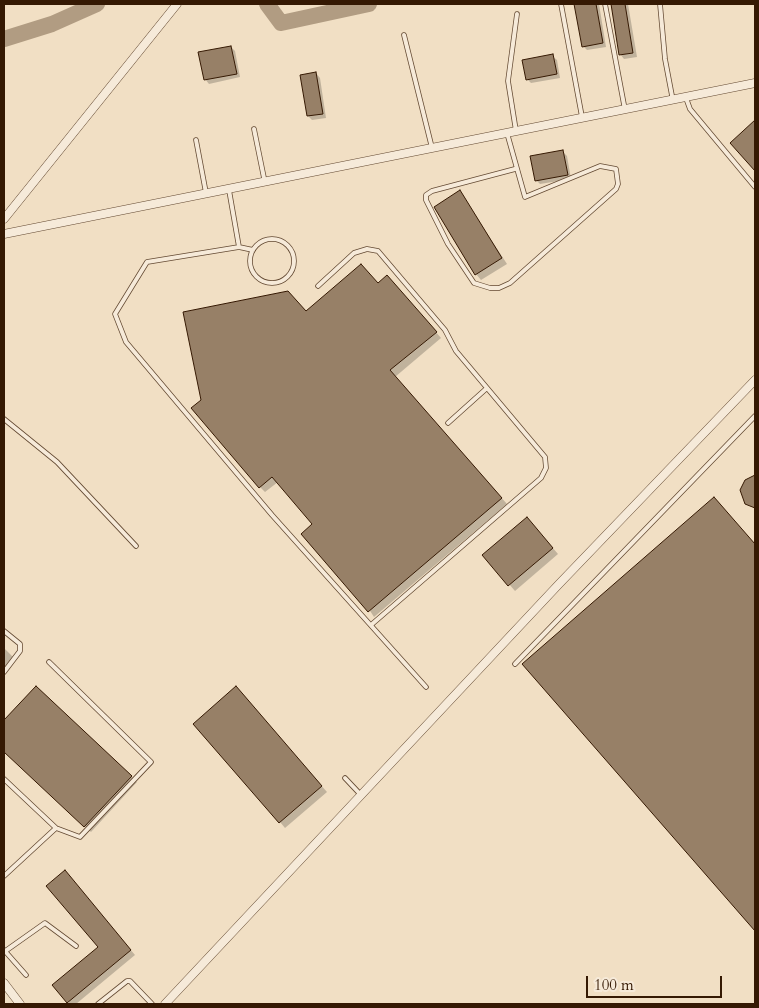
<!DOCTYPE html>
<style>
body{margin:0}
#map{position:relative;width:759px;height:1008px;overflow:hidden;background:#f1dfc4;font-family:Cardo,serif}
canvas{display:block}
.frame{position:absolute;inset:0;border:5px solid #351903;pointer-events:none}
.scale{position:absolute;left:586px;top:976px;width:136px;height:22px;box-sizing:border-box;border:2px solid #351903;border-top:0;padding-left:6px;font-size:15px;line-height:18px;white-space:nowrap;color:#351903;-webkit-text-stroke:4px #f6ead9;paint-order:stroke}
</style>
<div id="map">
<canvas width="759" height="1008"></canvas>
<div class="frame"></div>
<div class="scale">100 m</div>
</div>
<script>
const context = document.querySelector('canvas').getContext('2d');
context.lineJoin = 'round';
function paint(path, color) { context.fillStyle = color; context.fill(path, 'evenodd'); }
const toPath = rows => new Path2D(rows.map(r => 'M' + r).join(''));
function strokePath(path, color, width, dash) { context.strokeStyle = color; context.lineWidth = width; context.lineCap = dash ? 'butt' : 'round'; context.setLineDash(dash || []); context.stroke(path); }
paint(toPath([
 [576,4,599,4,606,47,587,50,583,46],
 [612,4,628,4,637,57,624,59,620,54],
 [231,47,235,51,240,77,209,84,205,79],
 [552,56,557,60,560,78,531,83,527,79],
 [316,73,320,78,326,118,312,120,308,116,302,76],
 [563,152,567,156,571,179,540,184,536,180],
 [460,192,507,264,481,280,476,274],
 [393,282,441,338,395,377,507,504,374,617,314,524,278,482,265,492,260,487,306,312,379,285],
 [714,499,755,546,755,929,524,664],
 [532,524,558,554,515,591,484,555],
 [4,648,14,658,4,671],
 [36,687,137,782,91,832,4,750,4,721],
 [241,694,327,792,285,828,280,822],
 [69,877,135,955,76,1004,70,1004,54,985,100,947]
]), '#0003');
strokePath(toPath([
 [267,4,281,23,369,4],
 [4,39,52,24,97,4]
]), '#b19c82', 16);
const building = toPath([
 [574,4,596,4,603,43,582,47,574,4],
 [611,4,625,4,633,53,619,55,611,4],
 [231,46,237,74,204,80,198,52,231,46],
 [553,54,557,74,526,80,522,60,553,54],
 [316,72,323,114,307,116,300,75,316,72],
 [755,120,755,171,730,143,755,120],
 [563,150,568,175,535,181,530,156,563,150],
 [460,190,502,258,475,275,434,207,460,190],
 [361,264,378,283,387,275,437,332,390,370,502,498,368,612,301,534,312,524,272,477,259,488,191,408,201,400,183,312,288,291,306,311,361,264],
 [755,475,755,508,745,504,740,490,745,480,755,475],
 [714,497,755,544,755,931,522,664,714,497],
 [527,517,553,548,508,586,482,555,527,517],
 [36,686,132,776,84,827,4,752,4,720,36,686],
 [236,686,322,786,279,823,193,724,236,686],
 [65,870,131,950,67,1003,52,985,98,947,46,886,65,870]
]);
paint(building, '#978067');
strokePath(building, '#351903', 1);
const service = toPath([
 [561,4,582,117],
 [605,4,625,110],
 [660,4,665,59,673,101],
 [404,35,432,148],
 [686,98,690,109,755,187],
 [254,129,265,183],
 [516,131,508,81,517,14],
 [507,133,525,197,600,166,616,169,618,184,616,189,510,283,499,288,490,288,474,283,448,244,426,200,426,195,432,191,515,169],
 [196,140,206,193],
 [229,190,239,247],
 '250 261a22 22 0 1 1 44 0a22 22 0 1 1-44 0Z',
 [253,250,239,247,147,262,115,314,126,342,272,515,426,687],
 [318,286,354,253,367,249,378,251,445,330,456,351,545,457,546,468,541,478,371,625],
 [4,419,57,462,136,546],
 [448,423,487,388],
 [4,631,20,644,20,651,4,672],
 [515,664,755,416],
 [345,778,361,795],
 [4,779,56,828,80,837,151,762,49,662],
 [4,876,56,828],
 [4,950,26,975],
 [4,952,45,923,76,946],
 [98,1004,127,981,130,981,152,1004]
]);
const minor = toPath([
 [4,219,177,4],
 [4,234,755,83],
 [4,983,20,1004],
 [165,1004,559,584,755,380]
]);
strokePath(service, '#644a33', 5.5);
strokePath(minor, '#644a33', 9);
strokePath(service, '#f6ead9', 4);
strokePath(minor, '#f6ead9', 8);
</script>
